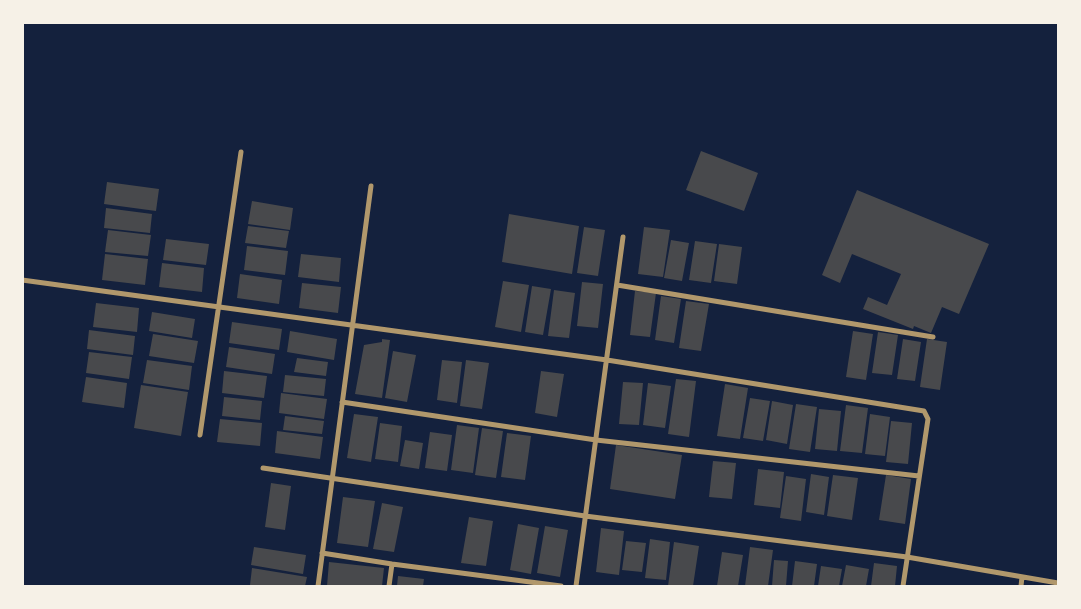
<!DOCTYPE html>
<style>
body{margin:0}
#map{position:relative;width:1081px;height:609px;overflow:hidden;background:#14213d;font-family:Commissioner,sans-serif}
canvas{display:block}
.frame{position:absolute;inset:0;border:24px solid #f6f1e7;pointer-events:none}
</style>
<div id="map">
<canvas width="1081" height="609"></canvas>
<div class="frame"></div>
</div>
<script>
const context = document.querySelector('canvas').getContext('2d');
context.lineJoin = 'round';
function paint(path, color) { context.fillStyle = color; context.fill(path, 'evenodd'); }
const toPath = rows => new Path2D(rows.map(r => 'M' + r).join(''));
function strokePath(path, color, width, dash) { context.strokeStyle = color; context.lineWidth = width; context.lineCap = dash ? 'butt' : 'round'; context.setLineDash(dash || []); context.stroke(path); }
paint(toPath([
 [701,151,758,173,744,211,686,190],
 [107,182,159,189,156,211,104,204],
 [857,190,989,244,959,314,942,307,931,333,914,326,913,329,863,309,868,297,887,305,901,274,852,254,840,283,822,275],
 [252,201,293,208,290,230,248,224],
 [106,208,152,214,150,233,104,228],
 [509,214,579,226,572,274,502,262],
 [248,226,289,231,286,248,245,243],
 [584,227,605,230,598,276,577,273],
 [644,227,670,230,663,277,638,274],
 [108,230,151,235,148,256,105,252],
 [166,239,209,244,206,265,163,260],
 [671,240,689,243,682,281,664,278],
 [695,241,717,244,711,283,689,280],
 [719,244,742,247,737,284,714,281],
 [247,246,288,251,285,275,244,270],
 [105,254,148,259,145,285,102,280],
 [301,254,341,258,339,282,298,277],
 [162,263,204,268,202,292,159,287],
 [240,274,282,280,279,304,237,298],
 [503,281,529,285,521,332,495,327],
 [582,282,603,284,598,328,577,326],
 [302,283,341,287,338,313,299,308],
 [532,286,551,289,543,335,525,332],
 [554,290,575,293,569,338,548,336],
 [635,291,656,293,650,337,630,335],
 [661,296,681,299,674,343,655,340],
 [686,301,709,304,701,351,679,348],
 [96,303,139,308,137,332,93,327],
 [152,312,195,319,192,338,149,331],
 [232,322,282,329,279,350,229,343],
 [89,330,135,336,133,355,87,349],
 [290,331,337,339,334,360,287,352],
 [853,331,873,334,866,380,846,377],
 [878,332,898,335,892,375,872,373],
 [153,334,198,341,194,363,149,356],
 [382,339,390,340,382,398,355,394,364,345,382,342],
 [903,339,921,342,915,381,897,379],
 [927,339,947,342,940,390,920,387],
 [229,347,275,354,272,374,226,367],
 [393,351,416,355,407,402,385,398],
 [89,352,132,357,129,379,86,373],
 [297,358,328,362,326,376,294,372],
 [147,360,192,366,189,390,143,383],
 [442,360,462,362,457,403,437,400],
 [466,360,489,363,482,409,460,406],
 [224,371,267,376,264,398,222,393],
 [541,371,564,374,557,417,535,413],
 [285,375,326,379,324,396,283,392],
 [86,377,127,383,124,408,82,402],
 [676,379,696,381,689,437,668,434],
 [623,382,643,383,639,425,619,424],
 [648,383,671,386,665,428,643,425],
 [725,384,748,388,740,439,717,436],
 [141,385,188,392,181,436,134,428],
 [281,393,327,399,324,419,279,413],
 [224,397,262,401,260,420,222,416],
 [750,398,770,401,763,441,743,438],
 [772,401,793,405,787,444,766,440],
 [796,404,817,407,810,452,789,449],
 [846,405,868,408,862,453,840,451],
 [819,409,841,411,837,451,815,449],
 [354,414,378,417,371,462,347,458],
 [870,414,890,417,885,456,865,454],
 [285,416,324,421,322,434,283,430],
 [220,419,262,423,260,446,217,442],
 [891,421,912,423,908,464,886,462],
 [380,423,402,426,398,462,375,459],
 [457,425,479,428,473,473,451,470],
 [482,428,503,431,496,478,475,475],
 [277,431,323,437,320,459,275,453],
 [430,432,452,435,447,471,425,468],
 [507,433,531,436,525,480,501,477],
 [405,440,423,443,419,469,400,466],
 [616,445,682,455,675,499,610,489],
 [713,461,736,463,732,499,709,497],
 [758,469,784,472,780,508,754,505],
 [811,474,829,477,824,515,806,512],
 [833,475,858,478,852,520,827,516],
 [886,475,911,479,905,524,879,520],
 [786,476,806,479,801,521,780,518],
 [271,483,291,486,285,530,265,527],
 [343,497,375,501,368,547,337,543],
 [382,503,403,507,394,552,373,549],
 [469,517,493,521,486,566,461,563],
 [518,524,539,528,531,574,510,570],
 [545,526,568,530,560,577,537,573],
 [601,528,624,531,619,575,596,572],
 [650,539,670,542,666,580,645,578],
 [626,541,646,543,642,572,622,570],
 [674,542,699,546,693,586,668,586],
 [254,547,306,555,303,574,251,565],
 [750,547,773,550,768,586,745,586],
 [722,552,743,555,738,586,717,586],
 [774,560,788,561,786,586,772,586],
 [795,561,817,564,814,586,792,586],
 [329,562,384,568,382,586,327,586],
 [874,563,897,566,895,586,871,586],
 [846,565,869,569,866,586,842,586],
 [821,566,842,569,839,586,818,586],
 [252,568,307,577,305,586,261,586,250,585],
 [398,576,424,579,423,586,397,586]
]), '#48494c');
strokePath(toPath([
 [22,280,607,360,924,411,928,419,903,586],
 [617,285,933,337],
 [342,402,596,440,919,476],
 [200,435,241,152],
 [263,468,585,516,907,557,1058,583],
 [322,553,392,564,561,586],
 [318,586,371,186],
 [389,586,392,564],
 [576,586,623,237],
 [1021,586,1022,577]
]), '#b1986c', 5);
</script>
